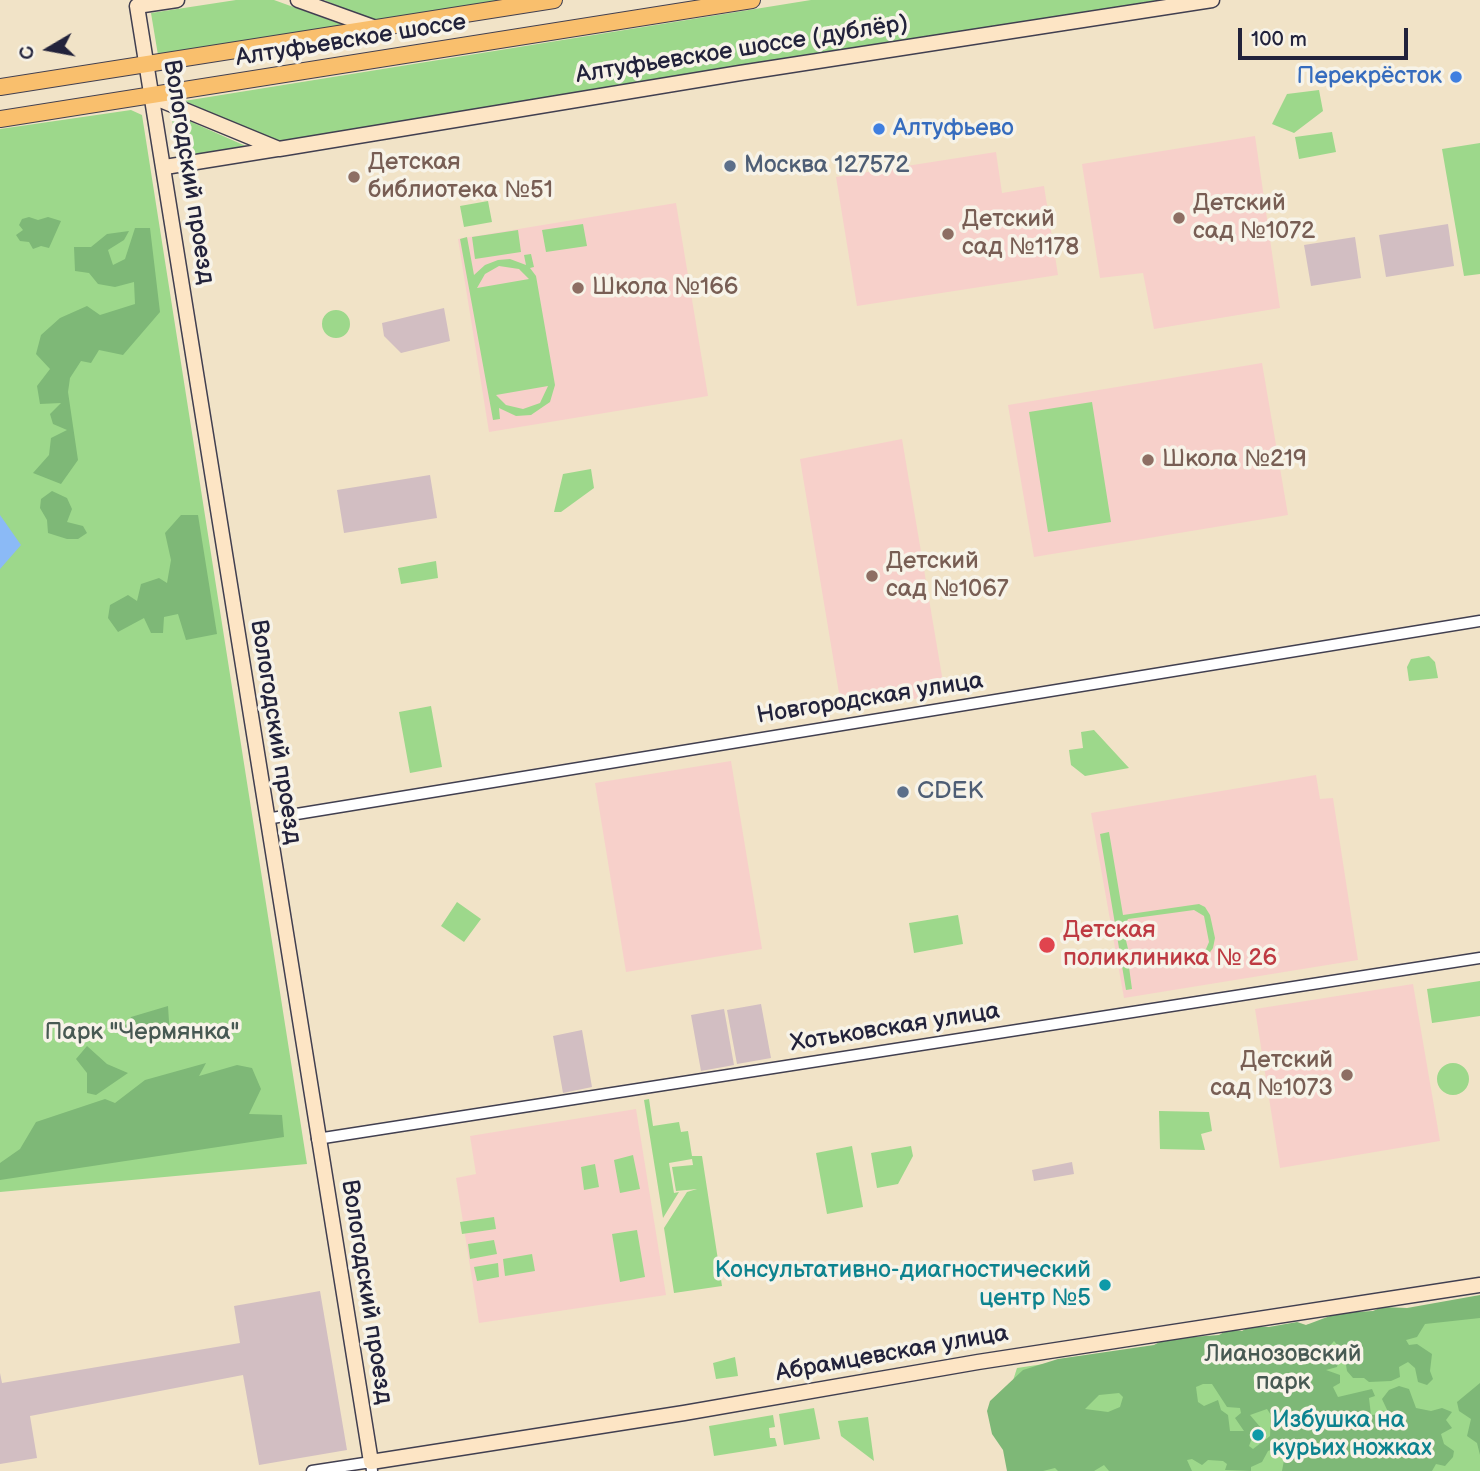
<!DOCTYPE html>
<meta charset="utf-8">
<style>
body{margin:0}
#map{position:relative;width:1480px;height:1471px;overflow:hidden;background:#f1e3c7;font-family:"Balsamiq Sans",sans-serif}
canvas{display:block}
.north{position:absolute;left:14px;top:14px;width:70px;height:70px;-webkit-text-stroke:5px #f7f3e8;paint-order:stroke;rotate:260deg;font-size:19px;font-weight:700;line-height:28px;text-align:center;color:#22223b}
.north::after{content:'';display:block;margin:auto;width:24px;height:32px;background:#22223b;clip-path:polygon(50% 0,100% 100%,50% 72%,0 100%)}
.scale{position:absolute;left:1238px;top:28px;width:170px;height:32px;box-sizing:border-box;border:4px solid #22223b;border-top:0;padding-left:9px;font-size:21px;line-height:24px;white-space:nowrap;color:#22223b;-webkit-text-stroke:5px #f7f3e8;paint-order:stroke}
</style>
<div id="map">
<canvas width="1480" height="1471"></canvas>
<div class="north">С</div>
<div class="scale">100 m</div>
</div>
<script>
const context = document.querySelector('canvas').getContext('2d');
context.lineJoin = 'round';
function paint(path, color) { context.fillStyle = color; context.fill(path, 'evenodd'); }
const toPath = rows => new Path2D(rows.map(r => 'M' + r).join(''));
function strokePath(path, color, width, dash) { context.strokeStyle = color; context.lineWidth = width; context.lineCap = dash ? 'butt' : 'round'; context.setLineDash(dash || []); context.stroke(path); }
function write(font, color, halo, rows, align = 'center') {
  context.font = font + ' "Balsamiq Sans",sans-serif'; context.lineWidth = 7; context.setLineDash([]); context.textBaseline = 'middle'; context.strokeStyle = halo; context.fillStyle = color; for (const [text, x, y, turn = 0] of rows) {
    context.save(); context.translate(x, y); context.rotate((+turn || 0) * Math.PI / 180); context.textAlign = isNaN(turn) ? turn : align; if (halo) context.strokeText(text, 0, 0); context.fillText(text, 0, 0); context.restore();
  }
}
paint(toPath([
 [1255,136,1280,308,1154,329,1143,273,1100,278,1082,164],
 [996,152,1002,193,1044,186,1058,275,857,306,836,177],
 [676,203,708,396,489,432,458,239],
 [1262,363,1288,515,1034,557,1008,405],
 [902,439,945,694,842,711,800,459],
 [731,761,762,949,626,972,595,783],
 [1316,775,1320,799,1333,798,1358,960,1124,998,1091,813],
 [1413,984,1440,1141,1280,1168,1255,1009],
 [636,1109,666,1295,479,1323,456,1178,476,1174,470,1136]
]), '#f7d0ca');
paint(toPath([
 [1448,224,1454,266,1386,277,1379,235],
 [1355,237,1361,278,1311,286,1304,245],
 [444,308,450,341,401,353,384,336,382,323],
 [430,475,437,518,344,533,337,490],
 [761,1004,771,1058,737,1064,727,1010],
 [724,1009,734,1065,701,1071,691,1015],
 [582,1030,592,1087,563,1093,553,1036],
 [1072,1162,1074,1174,1034,1181,1032,1170],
 [320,1291,347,1450,259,1465,243,1375,30,1416,37,1458,0,1464,0,1373,2,1383,240,1343,234,1306]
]), '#d2bec2');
paint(toPath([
 [236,0,274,0,346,26,158,55,151,13],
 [324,0,506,0,374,21],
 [811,0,1167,0,280,142,184,101],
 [1319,90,1323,111,1294,133,1272,124,1287,94],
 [131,110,142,115,307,1164,0,1192,0,129],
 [171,113,248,147,178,158],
 [1332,132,1336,152,1299,159,1295,137],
 [1480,143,1480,274,1464,276,1442,149],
 [488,201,492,222,464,227,460,206],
 [583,224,587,246,546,252,542,230],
 [518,230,521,252,475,259,472,237],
 [467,237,474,275,485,265,498,260,510,259,526,265,524,255,531,254,534,267,530,268,536,276,555,385,550,402,531,415,516,416,499,408,500,419,493,420,460,239],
 [499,266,519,269,529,279,477,288,485,274],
 [548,386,540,403,523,409,506,405,496,395],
 '322 324a14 14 0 1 1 28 0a14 14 0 1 1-28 0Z',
 [1092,402,1111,522,1048,532,1029,412],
 [591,469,594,488,561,512,554,512,563,474],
 [436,561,438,578,401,584,398,568],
 [1429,656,1435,662,1438,678,1409,681,1407,667,1411,659],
 [431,706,442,767,410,773,399,712],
 [1094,730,1129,768,1085,776,1071,765,1069,750,1083,748,1081,732],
 [1109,832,1123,915,1199,904,1205,907,1210,915,1215,938,1213,948,1208,955,1129,967,1132,989,1126,990,1100,834],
 [1194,910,1204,916,1209,942,1206,949,1144,960,1130,957,1123,928,1128,919],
 [457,902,481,919,464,942,441,926],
 [958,915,963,944,914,953,909,923],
 [1480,981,1480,1016,1432,1023,1427,989],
 '1437 1079a16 16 0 1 1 32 0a16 16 0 1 1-32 0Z',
 [649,1099,653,1126,679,1122,681,1132,688,1131,692,1156,702,1156,722,1286,674,1293,664,1228,687,1192,697,1189,676,1191,672,1167,693,1165,692,1159,669,1163,674,1193,679,1192,663,1218,644,1100],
 [1159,1111,1209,1112,1212,1131,1201,1134,1205,1150,1160,1149],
 [852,1146,863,1207,827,1214,816,1153],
 [911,1146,913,1156,898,1184,877,1188,871,1153],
 [633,1155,640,1189,620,1193,614,1160],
 [595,1164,599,1187,584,1190,581,1167],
 [494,1217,496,1229,462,1234,460,1222],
 [637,1230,645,1277,620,1282,612,1234],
 [494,1240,497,1254,470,1259,468,1244],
 [532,1254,535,1271,505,1276,503,1259],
 [498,1263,499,1277,477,1281,474,1267],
 [1480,1299,1480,1471,1020,1471,1001,1418,1017,1368],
 [735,1357,738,1376,716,1379,713,1363],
 [814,1408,820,1439,784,1445,779,1414],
 [773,1415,775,1427,769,1428,770,1438,775,1438,777,1446,714,1456,709,1426],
 [868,1417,874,1461,841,1436,838,1421]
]), '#9dd88b');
paint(toPath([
 [29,217,38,220,48,217,61,221,49,248,41,246,33,249,29,242,20,241,16,235,23,230,19,225,22,219],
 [135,228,150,228,160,312,123,355,99,350,91,363,81,361,70,378,68,392,78,460,61,484,33,473,49,455,51,438,67,430,53,424,50,414,61,403,40,404,37,386,50,369,36,354,41,335,60,318,87,306,100,315,135,304,134,282,115,287,98,284,89,273,75,271,74,247,91,247,107,234,129,231,124,240,108,250,113,265,125,259],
 [52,491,67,498,72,509,67,522,83,526,87,533,78,539,67,539,48,533,47,520,40,508,41,499],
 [181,515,198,515,217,634,186,640,178,614,164,617,163,633,151,633,144,618,118,632,108,618,110,605,128,595,137,601,141,584,159,578,167,583,171,560,165,533],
 [168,1006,170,1037,119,1032,119,1028,129,1023,131,1017],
 [87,1046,107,1064,128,1073,96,1095,87,1093,87,1073,76,1059],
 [206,1063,199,1076,237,1065,252,1068,261,1089,249,1114,282,1115,284,1137,0,1180,0,1163,20,1149,36,1122,105,1099,115,1103,145,1080],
 [1480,1295,1480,1318,1425,1324,1417,1337,1406,1340,1409,1345,1417,1344,1432,1354,1430,1371,1433,1379,1427,1385,1418,1382,1415,1368,1408,1362,1399,1367,1400,1377,1391,1381,1369,1382,1364,1378,1353,1378,1347,1371,1344,1353,1334,1341,1329,1347,1330,1353,1337,1354,1339,1359,1337,1367,1326,1370,1340,1375,1340,1383,1333,1387,1338,1397,1372,1389,1375,1396,1369,1398,1371,1415,1389,1414,1382,1399,1389,1390,1399,1386,1409,1389,1416,1408,1431,1411,1442,1408,1452,1412,1446,1420,1452,1428,1441,1434,1444,1444,1454,1451,1453,1457,1445,1466,1436,1464,1432,1471,1282,1471,1285,1455,1291,1448,1286,1444,1268,1451,1262,1462,1251,1467,1251,1471,1225,1470,1227,1464,1223,1461,1208,1460,1202,1465,1192,1459,1187,1460,1192,1471,1109,1471,1104,1465,1094,1471,1058,1471,1055,1468,1043,1471,1007,1471,1003,1450,992,1434,987,1411,990,1401,1023,1370,1058,1359,1154,1345,1165,1339,1219,1335,1229,1329,1242,1331,1250,1326,1269,1327,1297,1322,1306,1325,1338,1313,1373,1311,1382,1307,1407,1308],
 [1203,1384,1212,1384,1227,1407,1240,1408,1241,1413,1235,1418,1244,1431,1230,1431,1228,1415,1221,1410,1218,1400,1204,1406,1198,1402,1196,1387],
 [1119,1393,1123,1397,1120,1407,1108,1412,1085,1409,1099,1395],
 [1267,1409,1271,1415,1270,1436,1253,1449,1249,1446,1252,1438,1261,1428,1250,1415],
 [1480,1383,1480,1455,1477,1443,1467,1436,1471,1419,1459,1411,1457,1402]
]), '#7eb877');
paint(toPath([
 [0,515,21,545,0,569]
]), '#8bbaf6');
const street = toPath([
 [266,819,1480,621],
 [317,1139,1480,958],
 [312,1471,371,1462,372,1471]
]);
const secondary = toPath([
 [177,0,137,6,371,1462,684,1413,978,1362,1480,1285],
 [298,0,376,28],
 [153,97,279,149,740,73,1212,0],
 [165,167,277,149]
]);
const primary = toPath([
 [0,87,554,0],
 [0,119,752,0]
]);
strokePath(street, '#413f50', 13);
strokePath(secondary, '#413f50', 17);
strokePath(primary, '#413f50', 18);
strokePath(street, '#fff', 10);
strokePath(secondary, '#fde5c5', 14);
strokePath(primary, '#f9bf6d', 16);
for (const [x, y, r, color] of [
 [1456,77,7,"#3f7fe0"],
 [879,129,7,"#3f7fe0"],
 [730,166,7,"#5c6f8a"],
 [354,177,7,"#8d6e63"],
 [1179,218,7,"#8d6e63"],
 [948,234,7,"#8d6e63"],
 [578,288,7,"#8d6e63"],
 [1148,460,7,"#8d6e63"],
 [872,576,7,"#8d6e63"],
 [903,792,7,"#5c6f8a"],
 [1047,945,9,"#e0444e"],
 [1347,1075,7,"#8d6e63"],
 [1105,1285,7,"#0f9aa8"],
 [1258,1435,7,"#0f9aa8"]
]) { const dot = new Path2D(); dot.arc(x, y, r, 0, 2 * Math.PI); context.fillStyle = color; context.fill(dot); strokePath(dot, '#f7f3e8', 2.5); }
write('24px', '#22223b', '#f7f3e8', [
 ["Алтуфьевское шоссе",351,41,-9],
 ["Алтуфьевское шоссе (дублёр)",742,50,-9],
 ["Вологодский проезд",188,172,81],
 ["Новгородская улица",870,699,-9],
 ["Вологодский проезд",275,732,81],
 ["Хотьковская улица",895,1028,-9],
 ["Вологодский проезд",366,1292,81],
 ["Абрамцевская улица",892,1354,-10]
]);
write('24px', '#366cbe', '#f7f3e8', [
 ["Перекрёсток",1442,77],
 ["Алтуфьево",893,129,"left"]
], 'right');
write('24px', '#785e54', '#f7f3e8', [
 ["Детская",368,163],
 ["библиотека №51",368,191],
 ["Детский",1193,204],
 ["сад №1072",1193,232],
 ["Детский",962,220],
 ["сад №1178",962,248],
 ["Школа №166",592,288],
 ["Школа №219",1162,460],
 ["Детский",886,562],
 ["сад №1067",886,590],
 ["Детский",1333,1061,"right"],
 ["сад №1073",1333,1089,"right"]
], 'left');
write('24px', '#4e5e75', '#f7f3e8', [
 ["Москва 127572",744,166],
 ["CDEK",917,792]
], 'left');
write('24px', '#be3a42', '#f7f3e8', [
 ["Детская",1063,931],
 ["поликлиника № 26",1063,959]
], 'left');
write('24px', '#475953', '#f7f3e8', [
 ["Парк \"Чермянка\"",142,1033],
 ["Лианозовский",1283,1355],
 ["парк",1283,1383]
]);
write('24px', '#0d838f', '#f7f3e8', [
 ["Консультативно-диагностический",1091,1271],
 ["центр №5",1091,1299],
 ["Избушка на",1272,1421,"left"],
 ["курьих ножках",1272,1449,"left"]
], 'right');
</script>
